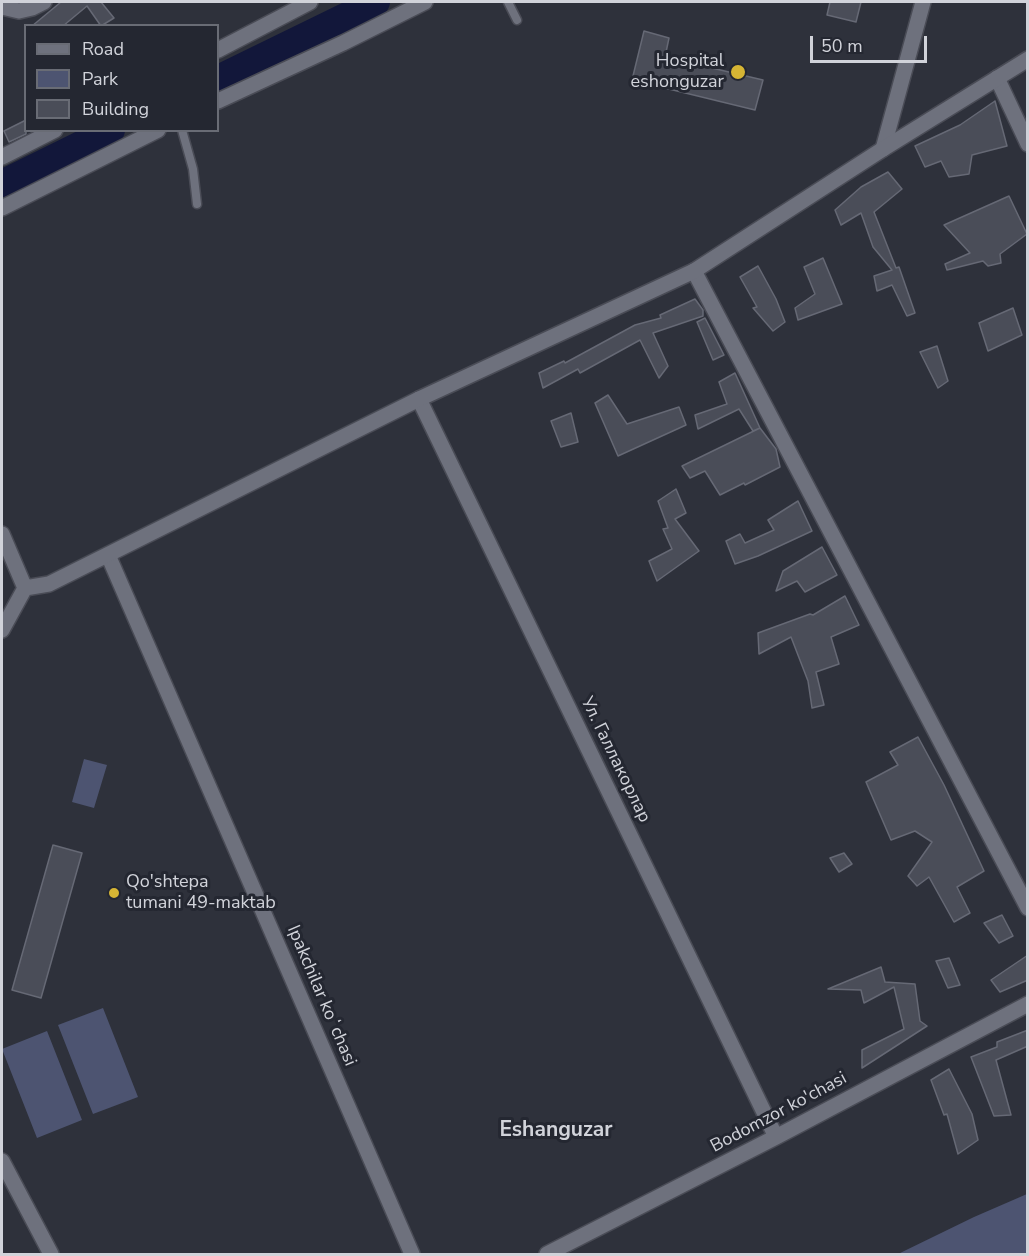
<!DOCTYPE html>
<meta charset="utf-8">
<style>
body{margin:0}
#map{position:relative;width:1029px;height:1256px;overflow:hidden;background:#2e313b;font-family:"Nunito Sans",sans-serif}
canvas{display:block}
.frame{position:absolute;inset:0;border:3px solid #d1d3da;pointer-events:none}
.legend{position:absolute;left:24px;top:24px;width:195px;height:108px;box-sizing:border-box;background:#242731;border:2px solid #696c75;margin:0;padding:8px 10px;list-style:none;font-size:18px;color:#d1d3da}
.legend li{display:flex;align-items:center;gap:12px;height:30px}
.legend b{width:30px;border:2px solid #696c75}
.scale{position:absolute;left:810px;top:36px;width:117px;height:27px;box-sizing:border-box;border:3px solid #d1d3da;border-top:0;padding-left:8px;font-size:18px;line-height:21px;white-space:nowrap;color:#d1d3da;-webkit-text-stroke:4px #242731;paint-order:stroke}
</style>
<div id="map">
<canvas width="1029" height="1256"></canvas>
<div class="frame"></div>
<ul class="legend">
<li><b style="height:8px;background:#6e717d"></b>Road</li>
<li><b style="height:16px;background:#4d5471"></b>Park</li>
<li><b style="height:16px;background:#4a4d58"></b>Building</li>
</ul>
<div class="scale">50 m</div>
</div>
<script>
const context = document.querySelector('canvas').getContext('2d');
context.lineJoin = 'round';
function paint(path, color) { context.fillStyle = color; context.fill(path, 'evenodd'); }
const toPath = rows => new Path2D(rows.map(r => 'M' + r).join(''));
function strokePath(path, color, width, dash) { context.strokeStyle = color; context.lineWidth = width; context.lineCap = dash ? 'butt' : 'round'; context.setLineDash(dash || []); context.stroke(path); }
function write(font, color, halo, rows, align = 'center') {
  context.font = font + ' "Nunito Sans",sans-serif'; context.lineWidth = 6; context.setLineDash([]); context.textBaseline = 'middle'; context.strokeStyle = halo; context.fillStyle = color; for (const [text, x, y, turn = 0] of rows) {
    context.save(); context.translate(x, y); context.rotate((+turn || 0) * Math.PI / 180); context.textAlign = isNaN(turn) ? turn : align; if (halo) context.strokeText(text, 0, 0); context.fillText(text, 0, 0); context.restore();
  }
}
paint(toPath([
 [84,759,107,765,94,808,72,802],
 [103,1008,138,1097,93,1114,58,1025],
 [47,1031,82,1120,37,1138,2,1049],
 [1027,1194,1027,1254,898,1254,974,1217]
]), '#4d5471');
strokePath(toPath([
 [218,79,376,2],
 [2,184,111,130]
]), '#12173a', 28);
const building = toPath([
 [61,2,101,2,114,18,101,26,87,6,63,26,32,26,61,2],
 [830,2,861,2,856,22,827,15,830,2],
 [644,31,669,38,665,57,763,80,755,110,632,80,644,31],
 [995,101,1007,146,972,155,969,174,949,177,941,161,925,167,915,146,960,125,995,101],
 [26,120,26,134,9,142,4,131,26,120],
 [888,172,902,189,874,212,896,268,899,267,915,313,907,316,892,285,877,291,874,276,892,270,873,247,861,213,841,225,835,210,861,187,888,172],
 [1009,196,1027,234,1000,254,1001,263,988,266,983,261,947,270,945,264,970,253,944,225,1009,196],
 [823,258,842,304,798,320,795,308,815,294,804,267,823,258],
 [758,266,776,299,785,322,773,331,753,308,757,307,740,277,758,266],
 [695,299,703,310,703,316,653,333,668,366,659,378,640,340,580,373,578,369,543,388,539,373,564,361,565,363,635,325,661,318,660,315,695,299],
 [1013,308,1022,335,988,351,979,323,1013,308],
 [705,318,724,355,713,360,697,322,705,318],
 [937,346,948,381,938,388,920,352,937,346],
 [735,373,760,428,753,431,739,409,698,429,695,415,727,404,719,382,735,373],
 [608,395,627,424,679,407,686,425,618,456,595,403,608,395],
 [571,413,578,442,561,447,551,421,571,413],
 [760,428,776,449,780,467,745,485,744,483,720,495,705,471,690,478,682,466,760,428],
 [676,489,686,513,675,519,699,551,657,581,649,561,672,549,663,529,668,528,658,501,676,489],
 [798,501,812,531,758,556,735,564,726,541,740,534,745,543,774,530,768,520,798,501],
 [822,547,837,575,805,592,797,581,776,591,783,571,822,547],
 [845,596,859,625,831,637,839,664,816,672,824,705,812,708,808,681,791,637,759,654,758,633,810,614,813,615,845,596],
 [918,737,944,785,984,871,957,887,970,913,954,922,929,877,917,886,908,876,932,842,915,831,891,840,866,782,898,765,890,752,918,737],
 [53,845,82,853,41,998,12,990,53,845],
 [844,853,852,864,839,872,830,858,844,853],
 [1002,915,1013,936,999,943,984,923,1002,915],
 [1028,955,1028,980,1000,992,991,980,1028,955],
 [949,958,960,985,948,988,936,961,949,958],
 [881,967,885,982,915,984,920,1021,927,1026,862,1068,862,1050,904,1029,894,987,864,1003,861,990,828,989,881,967],
 [1028,1030,1028,1046,996,1060,1011,1115,994,1116,971,1057,997,1047,997,1042,1028,1030],
 [949,1069,972,1114,978,1140,958,1154,947,1114,944,1115,931,1080,949,1069]
]);
paint(building, '#4a4d58');
strokePath(building, '#666975', 1.5);
const service = toPath([
 [508,2,517,20],
 [182,130,193,169,197,204]
]);
const minor = toPath([
 [2,7,19,11,32,8,44,2],
 [218,50,310,2],
 [997,78,1028,144],
 [218,101,343,43,425,2],
 [883,149,923,2],
 [2,157,55,130],
 [2,208,158,130],
 [694,271,1028,908],
 [419,399,776,1137],
 [108,555,412,1254],
 [2,1161,51,1254],
 [547,1254,776,1137,1028,1004]
]);
const tertiary = toPath([
 [2,534,25,588],
 [25,588,49,584,419,399,694,271,883,149,1028,59],
 [2,630,25,588]
]);
strokePath(service, '#4a4c56', 11);
strokePath(minor, '#4a4c56', 18);
strokePath(tertiary, '#4a4c56', 18);
strokePath(service, '#6e717d', 8);
strokePath(minor, '#6e717d', 15);
strokePath(tertiary, '#6e717d', 15);
for (const [x, y, r, color] of [
 [738,72,8,"#d6b534"],
 [114,893,6,"#d6b534"]
]) { const dot = new Path2D(); dot.arc(x, y, r, 0, 2 * Math.PI); context.fillStyle = color; context.fill(dot); strokePath(dot, '#242731', 2); }
write('18px', '#d1d3da', '#242731', [
 ["Hospital",724,62],
 ["eshonguzar",724,83],
 ["Qo'shtepa",126,883,"left"],
 ["tumani 49-maktab",126,904,"left"]
], 'right');
write('18px', '#d1d3da', '#242731', [
 ["Ул. Галлакорлар",615,760,64],
 ["Ipakchilar koʻchasi",321,996,67],
 ["Bodomzor ko'chasi",779,1113,-28]
]);
write('bold 21px', '#d1d3da', '#242731', [
 ["Eshanguzar",556,1131]
]);
</script>
